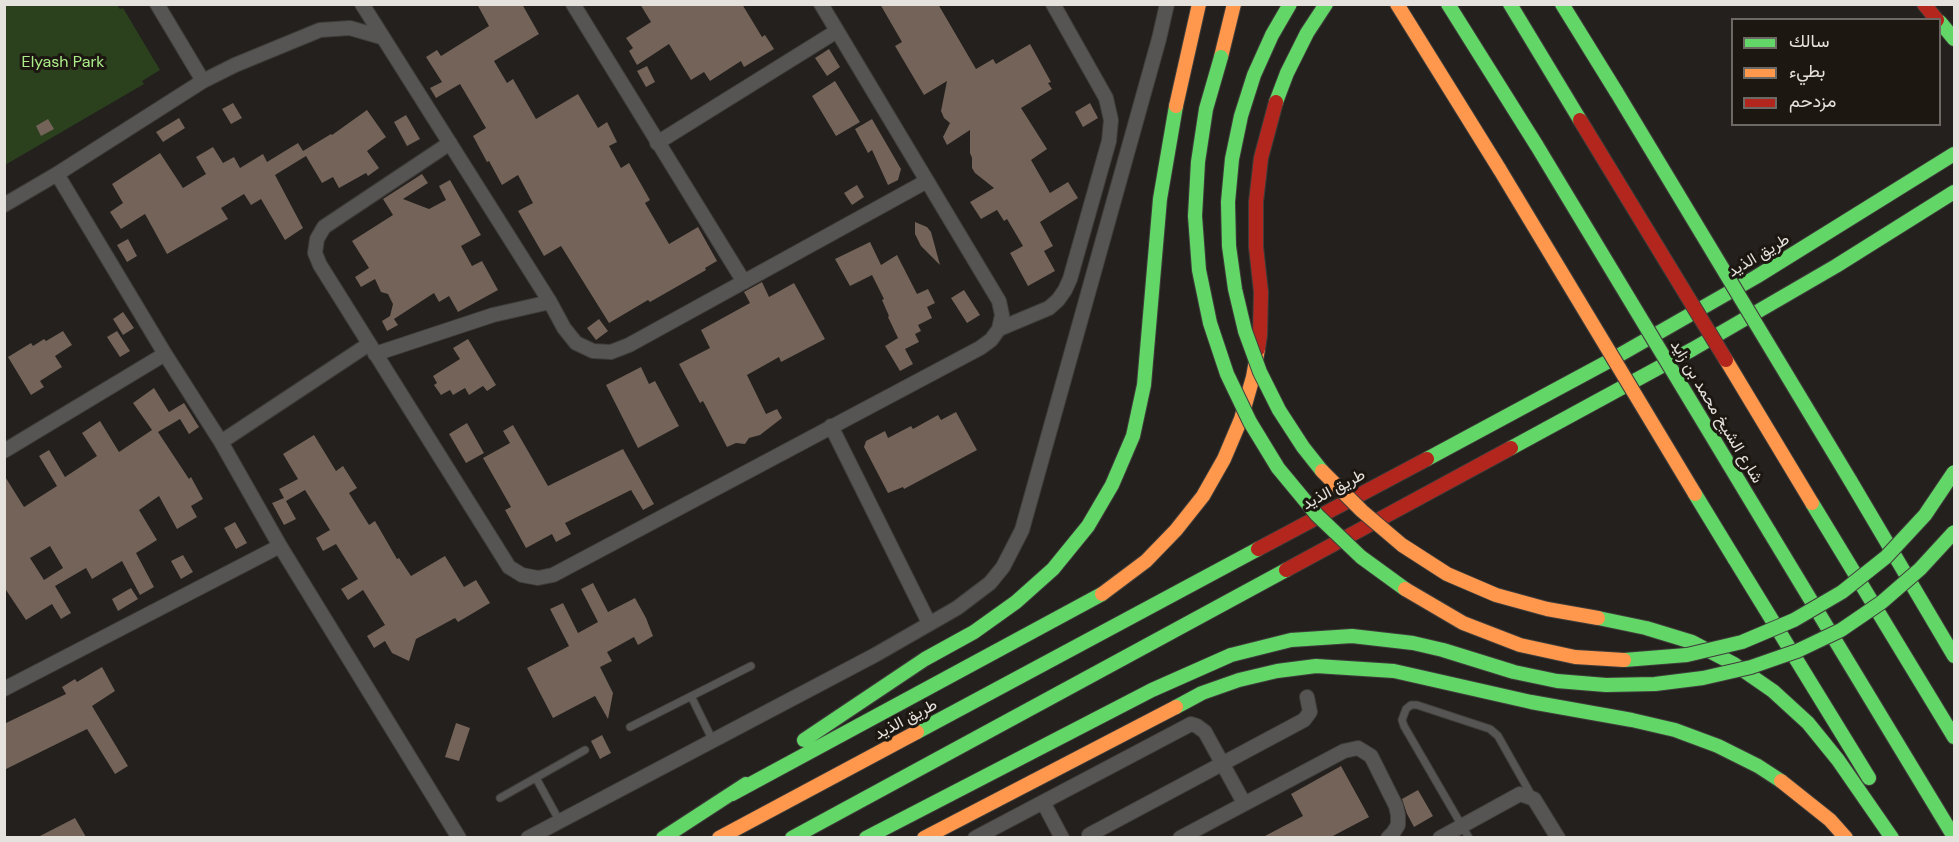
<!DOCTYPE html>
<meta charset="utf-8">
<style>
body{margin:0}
#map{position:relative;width:1959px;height:842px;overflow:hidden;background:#23201d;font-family:"DM Sans",Vazirmatn,sans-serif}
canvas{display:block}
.frame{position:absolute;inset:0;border:6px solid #e5e1dd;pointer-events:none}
.legend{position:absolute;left:1731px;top:18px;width:210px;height:108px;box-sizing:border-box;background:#1c1711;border:2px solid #6c6863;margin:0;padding:8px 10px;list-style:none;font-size:18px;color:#e5e1dd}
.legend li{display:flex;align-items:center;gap:12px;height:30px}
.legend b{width:30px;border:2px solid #6c6863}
</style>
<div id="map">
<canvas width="1959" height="842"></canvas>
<div class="frame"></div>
<ul class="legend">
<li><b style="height:8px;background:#63d668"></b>سالك</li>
<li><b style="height:8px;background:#ff974d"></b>بطيء</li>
<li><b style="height:8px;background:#b3261e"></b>مزدحم</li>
</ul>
</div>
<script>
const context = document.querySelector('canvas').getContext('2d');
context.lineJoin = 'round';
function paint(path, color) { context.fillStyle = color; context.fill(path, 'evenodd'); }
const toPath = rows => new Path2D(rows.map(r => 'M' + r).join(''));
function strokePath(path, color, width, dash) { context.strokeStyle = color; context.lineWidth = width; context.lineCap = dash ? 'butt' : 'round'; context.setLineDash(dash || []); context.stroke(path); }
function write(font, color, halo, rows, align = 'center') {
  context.font = font + ' "DM Sans",Vazirmatn,sans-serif'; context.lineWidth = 6; context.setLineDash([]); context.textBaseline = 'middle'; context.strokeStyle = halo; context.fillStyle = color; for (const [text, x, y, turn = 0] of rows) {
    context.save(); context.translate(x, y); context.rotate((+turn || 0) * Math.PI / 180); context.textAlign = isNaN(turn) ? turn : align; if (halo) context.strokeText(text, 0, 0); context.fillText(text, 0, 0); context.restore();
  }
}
paint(toPath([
 [4,5,117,5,120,9,123,8,160,70,142,81,144,84,5,165]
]), '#2b411e');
paint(toPath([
 [477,4,522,4,539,34,494,61,507,83,513,79,536,119,578,94,598,128,607,122,617,142,609,146,621,168,629,163,650,200,645,203,669,244,698,227,717,261,705,268,706,270,650,302,648,300,609,323,561,246,544,256,518,211,533,203,518,175,502,185,489,161,487,162,473,136,486,128,460,84,436,98,430,88,442,82,426,57,437,50,441,56,489,26],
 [640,4,742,4,762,37,765,35,774,49,744,67,741,61,710,81,704,72,691,80,669,44,637,65,629,51,633,48,626,38,651,22],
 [880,4,938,4,976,69,993,59,996,64,1030,44,1051,82,1048,83,1052,89,1021,108,1047,149,1031,160,1050,193,1068,182,1078,198,1040,222,1053,246,1044,251,1055,271,1028,286,1010,253,1023,246,1007,219,1004,221,997,210,981,219,970,202,994,188,975,173,972,168,972,158,970,153,970,130,947,145,943,137,950,123,944,118,941,111,947,81,924,95,895,46,902,42],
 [829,49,840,67,827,76,815,58],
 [647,66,655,82,646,87,637,71],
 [835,81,860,122,836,136,812,96],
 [233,103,242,118,231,124,222,109],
 [1090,103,1098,118,1083,127,1075,112],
 [367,110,386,137,367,151,379,168,368,176,366,173,339,188,333,177,322,183,306,156,275,175,303,228,285,240,261,199,251,205,244,194,221,208,228,219,167,254,145,214,121,229,110,212,123,203,112,184,160,153,183,188,206,174,196,157,213,147,223,163,234,157,240,168,263,154,267,162,298,143,303,151,331,134,332,135],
 [406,115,420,139,407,146,394,122],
 [179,118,185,128,163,142,156,132],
 [48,119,54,129,41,136,36,126],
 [872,119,901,169,898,180,888,185,872,150,868,153,855,129],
 [422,174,428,183,403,199,429,209,446,200,439,186,450,180,481,235,461,246,472,266,482,261,498,290,458,312,449,296,439,302,434,293,394,319,398,325,387,331,382,321,390,316,393,304,388,294,381,292,375,279,361,287,355,277,369,268,352,241,393,215,383,199],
 [857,185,864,197,852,205,844,193],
 [915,222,927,227,931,232,940,265,921,246,915,234],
 [128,239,137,256,127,262,117,245],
 [870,242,881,265,897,255,917,294,928,289,935,303,927,307,932,318,918,325,921,331,915,334,919,342,905,349,913,364,900,371,885,346,898,338,888,317,889,316,882,300,884,299,872,275,850,286,835,259],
 [762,282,769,297,794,283,825,339,781,362,779,357,747,375,766,414,777,409,782,418,760,435,749,438,745,444,736,443,727,447,703,401,700,403,679,364,710,348,701,330,750,303,744,292],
 [964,290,980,315,967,323,951,298],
 [123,312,134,328,123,335,113,319],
 [599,319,608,331,596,340,587,328],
 [63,331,72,345,55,356,62,367,40,381,44,387,31,395,8,357,31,343,33,346,44,339,46,341],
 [117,331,130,351,120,357,107,337],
 [468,339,496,385,487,391,483,386,469,395,465,388,453,395,450,390,441,395,434,385,437,383,433,376,460,359,453,348],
 [641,367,649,384,655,381,679,426,638,448,606,385],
 [154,388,169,412,184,403,199,427,189,434,180,419,158,432,189,479,191,477,203,499,191,506,197,517,177,529,159,496,139,510,157,540,136,553,154,587,140,595,122,561,92,579,86,568,55,586,71,613,61,619,52,604,26,620,4,587,4,475,24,507,57,486,39,456,49,450,65,477,97,456,82,433,100,421,119,452,152,430,133,403],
 [50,546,63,568,44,580,30,558],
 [956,412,977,450,904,489,903,487,888,493,864,447,866,441,885,431,888,438,911,426,913,429,938,415,941,420],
 [467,423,484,453,466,463,449,434],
 [513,425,548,486,623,449,654,504,643,510,631,490,565,523,571,534,556,542,552,534,526,548,505,510,511,507,483,458,510,443,503,431],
 [314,435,336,471,343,466,357,488,349,493,369,525,375,521,397,559,399,558,411,576,445,556,464,587,476,580,490,603,458,622,455,618,416,639,409,661,392,653,385,641,374,648,367,636,385,625,363,590,348,600,341,589,358,579,336,544,323,551,316,538,330,530,305,490,286,501,296,519,284,525,272,503,284,498,279,489,298,479,283,454],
 [235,522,247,543,236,549,224,528],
 [183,555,193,572,181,579,171,561],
 [593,583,608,612,635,598,646,618,653,636,638,645,634,637,607,652,612,661,600,667,613,693,608,719,595,696,553,718,527,668,569,646,550,609,563,603,578,633,598,622,581,589],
 [131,588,138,599,118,611,112,599],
 [102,667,115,691,92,706,128,766,115,774,87,729,4,770,4,724,66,694,62,687,75,679,77,682],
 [456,723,470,728,459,761,445,757],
 [602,735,611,753,600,759,591,741],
 [1341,766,1369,817,1331,837,1263,837,1303,816,1291,794],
 [1418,790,1433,816,1414,827,1407,814,1402,799],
 [75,818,86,837,38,837]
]), '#746358');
const lane = toPath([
 [691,696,713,741],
 [630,727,751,666],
 [536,778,560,822],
 [500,798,585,750],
 [1469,838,1404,726,1402,720,1406,709,1411,705,1417,705,1490,729,1498,736,1533,798]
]);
const street = toPath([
 [157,4,203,81],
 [362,4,550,302,564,328,576,343,593,351,611,352,629,345,927,181],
 [573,4,744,282],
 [450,143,324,227,317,239,315,253,320,265,509,567,522,575,538,578,553,575,980,348,991,340,999,329,1002,315,999,301,821,4],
 [657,143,837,31],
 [57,174,165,354,221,442,280,546,459,838],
 [4,205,57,174,203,81,235,65,320,30,350,28,381,37],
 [999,329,1049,308,1058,300,1065,290,1070,279,1109,141,1111,120,1106,98,1053,4],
 [375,354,493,315,550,302],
 [831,426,929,623],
 [221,442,369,344],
 [4,451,165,354],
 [4,689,280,546],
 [1043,802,1062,838],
 [1089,835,1304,720,1310,712,1307,697],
 [528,838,875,655,957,608,990,583,1003,567,1022,530,1159,39,1167,4],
 [975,838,1191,724,1197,726,1205,732,1244,803],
 [1180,838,1344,751,1358,748,1371,756,1396,806,1398,815,1398,825,1393,833,1388,838],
 [1440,838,1520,794,1534,799,1558,838]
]);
const fast = toPath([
 [1448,4,1537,146],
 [1510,4,1580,120],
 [1562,4,1617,93],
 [1940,22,1954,39],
 [1276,102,1287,73,1307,33,1326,4],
 [1511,448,1693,349,1836,266,1954,192],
 [1427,459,1609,361,1756,277,1954,154],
 [1850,480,1954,656],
 [1812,503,1954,737],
 [1769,531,1954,837],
 [1734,558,1869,778],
 [1598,618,1646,628,1692,642,1734,664,1773,691,1808,723,1838,760,1892,838],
 [1176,707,1202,693,1239,680,1277,671,1316,666,1394,671,1531,702,1632,720,1675,730,1718,746,1758,766,1781,781],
 [917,732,1258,549],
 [804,740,925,659,974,632,1016,602,1053,569,1088,526,1112,485,1133,436,1144,385,1160,199,1176,106],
 [732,794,1102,594],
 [663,838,746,784],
 [792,838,1286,570],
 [866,838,1152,690,1231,655]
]);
const slow = toPath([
 [1397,4,1500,170],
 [1221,57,1234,4],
 [1176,106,1199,4],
 [1102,594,1146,561,1176,530,1203,496,1224,459,1241,419,1253,377,1258,349],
 [1781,781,1830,820,1846,838],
 [719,838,917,732],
 [924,838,1176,707]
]);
const jam = toPath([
 [1924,4,1937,20],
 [1258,349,1260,335,1261,292,1256,247,1256,202,1261,158,1276,102],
 [1258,549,1427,459],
 [1286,570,1511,448]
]);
strokePath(lane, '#3f3d3a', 9);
strokePath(street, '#3f3d3a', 16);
strokePath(fast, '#3f3d3a', 16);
strokePath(slow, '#3f3d3a', 16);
strokePath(jam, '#3f3d3a', 16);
strokePath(lane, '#575553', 7);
strokePath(street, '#575553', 14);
strokePath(fast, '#63d668', 14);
strokePath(slow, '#ff974d', 14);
strokePath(jam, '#b3261e', 14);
const fastBridge = toPath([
 [1290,4,1272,35,1254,75,1241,116,1232,159,1228,202,1229,246,1235,289,1245,331,1260,372,1279,410,1303,447,1322,471],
 [1221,57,1206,109,1198,162,1195,216,1199,270,1210,323,1227,374,1250,422,1278,468,1317,515,1361,557,1405,589],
 [1617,93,1850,480],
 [1537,146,1769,531],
 [1695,494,1734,558],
 [1231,655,1291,640,1352,636,1413,643,1443,650,1514,672,1557,681,1606,685,1655,684,1703,678,1751,667,1797,651,1841,630,1882,602,1920,569,1954,532],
 [1624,660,1687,655,1742,642,1794,620,1842,592,1886,557,1925,515,1954,472]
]);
const slowBridge = toPath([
 [1500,170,1695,494],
 [1726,360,1812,503],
 [1322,471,1362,511,1402,545,1447,574,1496,595,1547,609,1598,618],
 [1405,589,1463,623,1520,645,1575,657,1624,660]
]);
const jamBridge = toPath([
 [1580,120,1726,360]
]);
strokePath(fastBridge, '#3f3d3a', 16, []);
strokePath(slowBridge, '#3f3d3a', 16, []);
strokePath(jamBridge, '#3f3d3a', 16, []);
strokePath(fastBridge, '#63d668', 14);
strokePath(slowBridge, '#ff974d', 14);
strokePath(jamBridge, '#b3261e', 14);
write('16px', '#abed89', '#1c1711', [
 ["Elyash Park",63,63]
]);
write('16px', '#e5e1dd', '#1c1711', [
 ["طريق الذيد",1759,256,-31],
 ["شارع الشيخ محمد بن زايد",1716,412,59],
 ["طريق الذيد",1334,490,-28],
 ["طريق الذيد",906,720,-28]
]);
</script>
